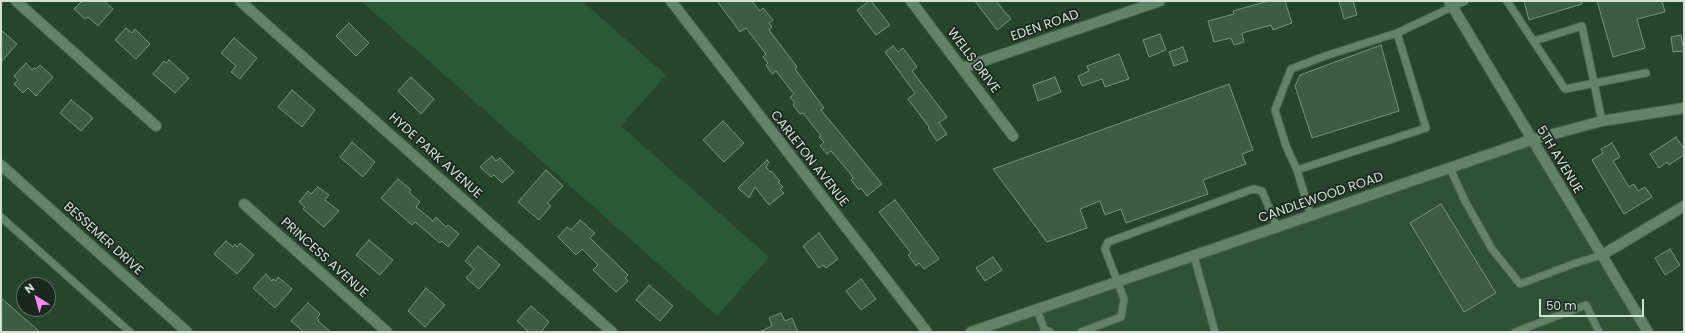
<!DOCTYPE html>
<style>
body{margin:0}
#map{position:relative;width:1685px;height:333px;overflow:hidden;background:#27452d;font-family:Poppins,sans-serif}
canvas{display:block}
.frame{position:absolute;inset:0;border:2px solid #d1e2d3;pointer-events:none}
.north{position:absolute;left:16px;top:277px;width:40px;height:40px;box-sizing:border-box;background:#1a271d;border:1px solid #637266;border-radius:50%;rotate:323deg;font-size:11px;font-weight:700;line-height:16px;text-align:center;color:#d1e2d3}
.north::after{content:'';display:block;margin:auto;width:14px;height:18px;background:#f589ee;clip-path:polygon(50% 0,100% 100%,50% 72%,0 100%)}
.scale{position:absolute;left:1539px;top:299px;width:105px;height:18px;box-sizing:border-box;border:2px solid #d1e2d3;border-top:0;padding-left:5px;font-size:12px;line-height:14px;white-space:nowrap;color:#d1e2d3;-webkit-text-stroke:3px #1a271d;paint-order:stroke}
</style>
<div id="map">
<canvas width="1685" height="333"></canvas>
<div class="frame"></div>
<div class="north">N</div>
<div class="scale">50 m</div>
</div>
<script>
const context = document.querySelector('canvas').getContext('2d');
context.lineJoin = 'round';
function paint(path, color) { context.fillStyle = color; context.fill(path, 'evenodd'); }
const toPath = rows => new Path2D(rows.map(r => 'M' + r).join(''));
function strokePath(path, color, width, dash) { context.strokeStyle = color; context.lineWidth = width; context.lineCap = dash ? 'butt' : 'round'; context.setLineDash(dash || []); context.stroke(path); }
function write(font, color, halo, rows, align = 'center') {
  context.font = font + ' Poppins,sans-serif'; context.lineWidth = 3.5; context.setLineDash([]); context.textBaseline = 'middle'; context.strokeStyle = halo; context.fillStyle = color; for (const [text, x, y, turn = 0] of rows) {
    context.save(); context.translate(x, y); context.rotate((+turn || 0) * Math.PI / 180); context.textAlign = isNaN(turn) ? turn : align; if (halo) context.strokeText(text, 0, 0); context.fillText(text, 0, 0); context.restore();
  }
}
paint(toPath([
 [1531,140,1648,332,971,332]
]), '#2f5237');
paint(toPath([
 [361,1,582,1,666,75,621,126,769,257,717,316]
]), '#2a5935');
const building = toPath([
 [82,1,104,1,113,9,98,26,88,17,85,19,74,9,82,1],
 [717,1,752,1,760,11,763,8,773,20,769,23,772,27,769,30,797,67,795,69,824,108,821,110,882,184,867,196,861,188,859,190,851,180,853,178,850,173,831,151,827,154,820,146,824,142,819,137,821,136,803,113,800,114,793,105,795,103,790,97,794,94,776,71,772,74,766,65,768,63,763,57,766,54,746,28,740,32,717,1],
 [869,1,871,1,890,25,876,35,857,10,869,1],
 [975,1,996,1,1011,19,997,30,975,1],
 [1268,1,1285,1,1292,23,1273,30,1271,25,1242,33,1244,42,1234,45,1231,38,1214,42,1208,21,1234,14,1233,11,1268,1],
 [1339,1,1353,1,1357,15,1344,19,1339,1],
 [1524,1,1582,1,1582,4,1529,20,1524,1],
 [1597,1,1662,1,1665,12,1637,19,1645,48,1613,57,1597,1],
 [349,23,369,43,356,56,336,36,349,23],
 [126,28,132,33,135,29,150,44,136,59,115,40,126,28],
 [1,30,17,44,1,62,1,30],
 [1160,34,1166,50,1149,57,1143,40,1160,34],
 [1681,35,1684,51,1673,52,1671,37,1681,35],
 [234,38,257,58,240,79,231,72,236,66,221,53,234,38],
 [1381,45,1399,111,1312,138,1295,86,1300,75,1381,45],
 [893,46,898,52,903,48,917,67,912,71,947,117,939,123,947,134,937,141,928,128,929,127,908,99,915,93,885,52,893,46],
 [1183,47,1188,61,1174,66,1169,52,1183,47],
 [1119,54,1129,79,1105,87,1102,79,1082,86,1078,76,1089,71,1087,66,1119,54],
 [169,60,189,78,175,93,153,74,164,61,166,63,169,60],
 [26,63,32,70,34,68,36,69,40,65,53,77,36,96,28,88,23,93,14,84,18,80,14,76,26,63],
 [411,77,434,99,421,114,398,91,411,77],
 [1055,77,1061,92,1038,101,1033,85,1055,77],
 [1229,84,1253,150,1242,154,1246,164,1203,180,1208,194,1126,223,1121,209,1105,215,1100,201,1080,209,1087,228,1047,242,993,169,1229,84],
 [292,90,315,110,302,127,278,107,292,90],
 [71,100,93,118,81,131,60,113,71,100],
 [723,121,744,143,724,162,703,140,723,121],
 [1676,137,1684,149,1684,155,1669,165,1667,162,1659,168,1650,154,1676,137],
 [352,142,375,162,363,177,340,157,352,142],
 [1612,143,1620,157,1613,161,1629,187,1634,184,1638,191,1645,187,1652,197,1624,214,1592,160,1603,153,1601,149,1612,143],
 [492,156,496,161,500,158,514,172,502,183,494,175,491,177,480,167,492,156],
 [767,160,769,162,766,167,770,172,771,171,780,181,778,182,783,187,780,189,784,193,769,205,755,187,749,198,738,188,767,160],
 [546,170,563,186,547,203,551,206,539,220,518,202,546,170],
 [398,179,411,190,409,192,420,202,416,207,433,221,436,217,446,227,448,225,459,234,448,247,442,241,440,243,415,222,412,225,381,198,398,179],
 [318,187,329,195,325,200,339,211,324,227,303,209,305,207,299,202,308,191,311,194,318,187],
 [895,200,939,259,924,269,919,263,916,266,908,255,911,253,879,212,895,200],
 [1441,204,1496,293,1464,312,1410,223,1441,204],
 [580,220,595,233,590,238,628,275,625,278,628,281,616,292,593,270,598,265,582,249,576,255,558,237,567,227,571,230,580,220],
 [819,233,838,259,826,268,823,265,819,268,803,246,819,233],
 [369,240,393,260,380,275,356,255,369,240],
 [226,241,233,247,235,244,237,247,240,243,254,255,237,274,214,254,226,241],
 [478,246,500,265,479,289,466,278,474,269,465,261,478,246],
 [1670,249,1680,265,1665,275,1655,258,1670,249],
 [993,257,1002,270,985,281,976,268,993,257],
 [266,274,272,281,273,279,276,281,278,277,292,289,275,308,253,288,266,274],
 [861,279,876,299,861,310,846,291,861,279],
 [649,285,673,306,660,321,636,300,649,285],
 [426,288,445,305,425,327,408,311,426,288],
 [1,298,40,332,1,332,1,298],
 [308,303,320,314,317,318,319,320,318,321,331,332,304,332,291,321,308,303],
 [531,306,549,322,541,332,529,332,517,321,531,306],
 [781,313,785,321,792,318,798,332,759,332,772,326,769,318,781,313]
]);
paint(building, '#3e5c43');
strokePath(building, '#75967a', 1);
const lane = toPath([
 [1507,1,1565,89,1646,73],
 [1534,41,1582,26,1602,121],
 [1450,168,1465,201,1492,249,1520,284,1576,263,1602,255],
 [1297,170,1286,146,1275,110,1291,69,1325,56,1397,33],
 [1311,216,1297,170,1426,128,1397,33,1465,1],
 [1,217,130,332],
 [1194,256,1215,332],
 [1037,309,1044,329,1050,332],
 [1081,332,1121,317,1124,299,1105,249,1108,242,1253,189,1262,191,1277,227],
 [1515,332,1586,305,1599,332]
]);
const street = toPath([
 [16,1,156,126],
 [240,1,612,332],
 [671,1,927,332],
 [911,1,1013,136],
 [962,68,1160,1],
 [1,165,187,332],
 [244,204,387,332],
 [1602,255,1684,206]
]);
const secondary = toPath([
 [1449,1,1648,332],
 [971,332,1531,140,1602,121,1684,108]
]);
strokePath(lane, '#48624e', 9);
strokePath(street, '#48624e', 12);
strokePath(secondary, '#48624e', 12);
strokePath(lane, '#638368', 7);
strokePath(street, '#638368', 10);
strokePath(secondary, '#638368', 10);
write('13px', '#d1e2d3', '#1a271d', [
 ["EDEN ROAD",1045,26,-19],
 ["WELLS DRIVE",973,61,53],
 ["HYDE PARK AVENUE",435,156,42],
 ["CARLETON AVENUE",809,159,52],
 ["5TH AVENUE",1559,160,59],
 ["CANDLEWOOD ROAD",1321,198,-19],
 ["BESSEMER DRIVE",103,239,42],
 ["PRINCESS AVENUE",324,258,42]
]);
</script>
